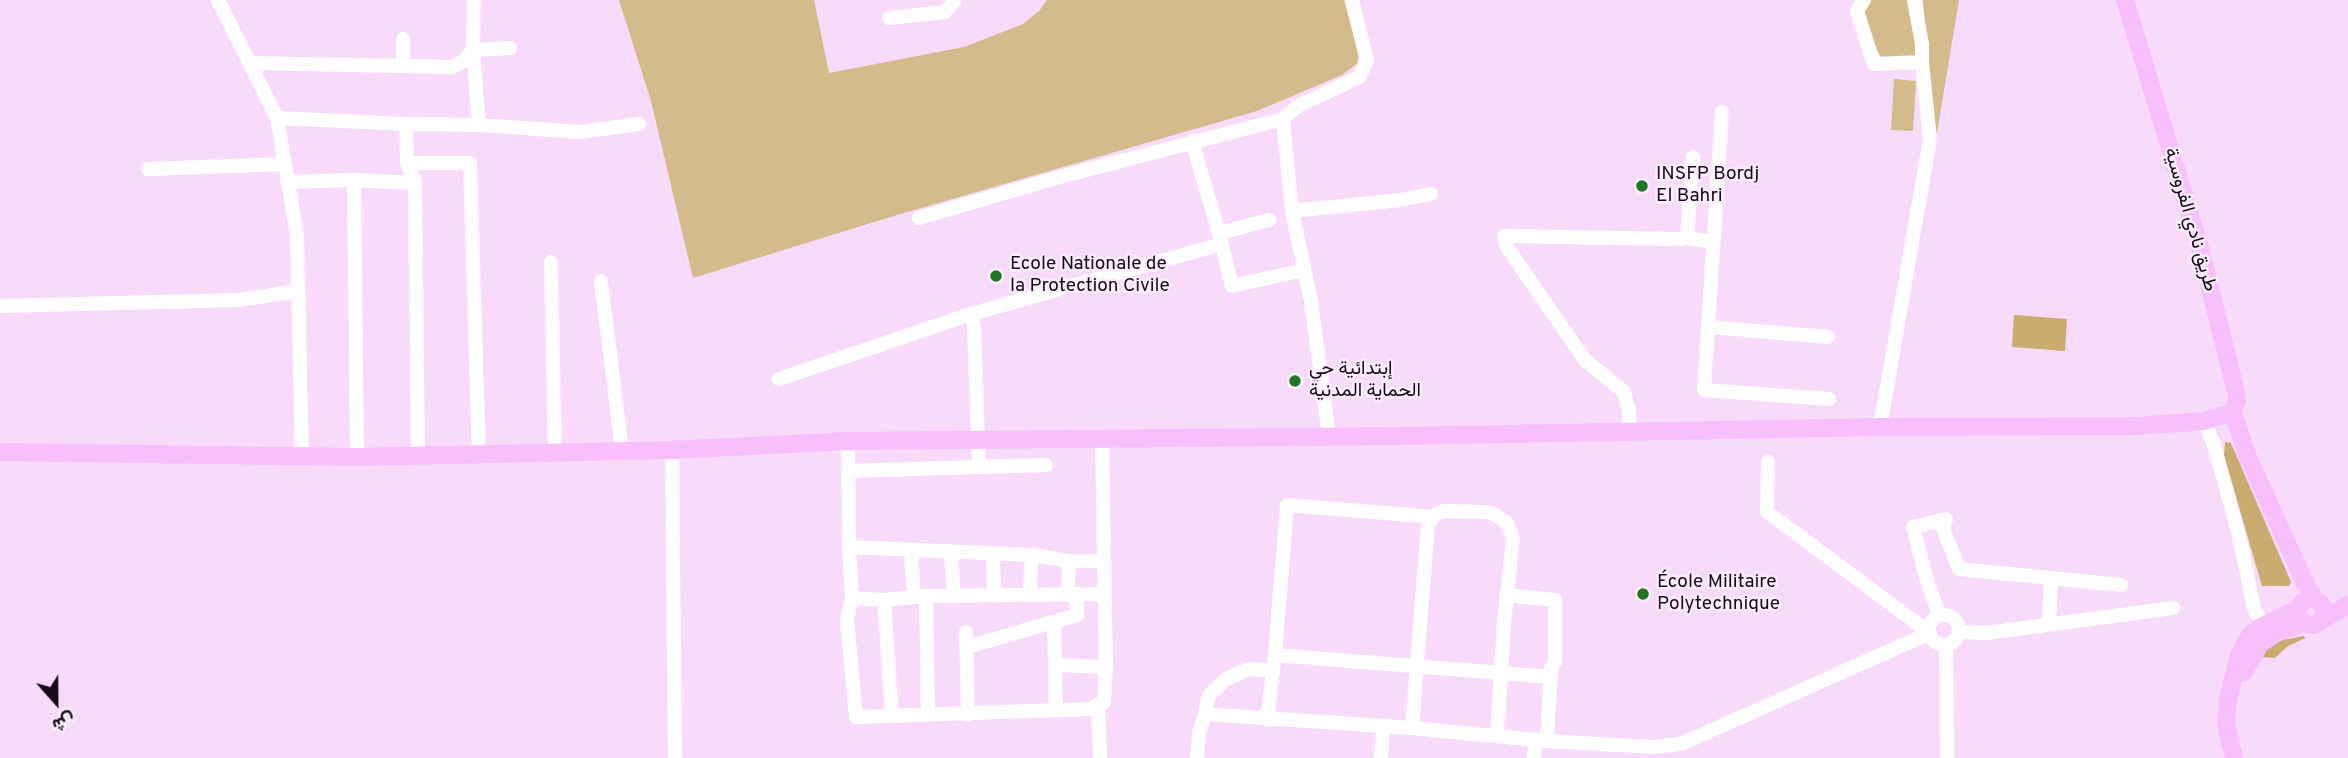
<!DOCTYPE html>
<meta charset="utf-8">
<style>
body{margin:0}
#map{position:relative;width:2348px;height:758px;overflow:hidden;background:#f8dafb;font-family:Overpass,Vazirmatn,sans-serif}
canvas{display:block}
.north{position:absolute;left:21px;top:667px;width:70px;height:70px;-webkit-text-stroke:5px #fcedfe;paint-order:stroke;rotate:159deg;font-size:19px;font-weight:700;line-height:28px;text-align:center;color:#170a18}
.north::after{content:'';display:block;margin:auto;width:24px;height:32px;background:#170a18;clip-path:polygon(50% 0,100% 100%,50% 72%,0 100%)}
</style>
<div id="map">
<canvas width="2348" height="758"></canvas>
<div class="north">ش</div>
</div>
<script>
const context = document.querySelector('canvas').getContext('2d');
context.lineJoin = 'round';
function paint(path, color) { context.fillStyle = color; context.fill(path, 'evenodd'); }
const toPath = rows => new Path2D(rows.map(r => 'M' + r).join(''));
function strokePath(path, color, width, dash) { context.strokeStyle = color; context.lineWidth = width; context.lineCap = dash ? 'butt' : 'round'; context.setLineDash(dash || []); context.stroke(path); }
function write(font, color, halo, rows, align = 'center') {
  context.font = font + ' Overpass,Vazirmatn,sans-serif'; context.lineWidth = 5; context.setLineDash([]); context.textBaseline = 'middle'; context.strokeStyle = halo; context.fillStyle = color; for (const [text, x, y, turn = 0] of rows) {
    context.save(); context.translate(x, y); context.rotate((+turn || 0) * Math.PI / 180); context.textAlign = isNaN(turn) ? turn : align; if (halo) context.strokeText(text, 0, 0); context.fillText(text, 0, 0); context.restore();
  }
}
paint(toPath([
 [619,0,814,0,829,73,964,47,1023,24,1039,11,1047,0,1344,0,1359,54,1357,64,1342,75,1257,111,897,215,693,278,651,101],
 [1870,0,1909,0,1917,57,1881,57,1874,45,1863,14],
 [1923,0,1959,0,1937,133,1935,133],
 [1894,79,1916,81,1913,131,1891,130]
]), '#d3bb8c');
paint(toPath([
 [2014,315,2067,319,2065,351,2012,347],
 [2225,442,2231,443,2291,582,2289,586,2262,586,2224,456],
 [2303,636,2306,638,2288,646,2275,658,2262,657,2263,653,2278,641]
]), '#caac71');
strokePath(toPath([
 [218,0,277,118,297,235,302,457],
 [474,0,473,50,479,125,580,132,639,124],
 [1864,0,1857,11,1874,64,1922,62],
 [889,18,945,12,955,0],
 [250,63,403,66,403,39],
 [403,66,452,67,464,61,473,50,510,48],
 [1722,112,1704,390,1829,399],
 [277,118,406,124,407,163,415,183,418,455],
 [406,124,479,125],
 [1192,141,1219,233,1232,286,1304,270],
 [407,163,470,163,479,455],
 [148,169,285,164],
 [288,182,354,180],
 [1292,211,1400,200,1431,194],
 [919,218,1056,178,1283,119],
 [1219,233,1269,220],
 [1687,238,1693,157],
 [551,262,555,454],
 [601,281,622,449],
 [0,306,239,300,298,291],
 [971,314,974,327,979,467],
 [1709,327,1828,337],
 [779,379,971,314,1222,244],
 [2204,421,2214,445,2239,535,2254,608,2263,625],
 [1880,427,1930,139,1922,62,1922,44,1914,0],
 [1630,431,1629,410,1624,392,1584,359,1507,247,1504,236,1680,239,1687,238,1713,242],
 [1329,436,1311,301,1292,211,1283,119,1298,106,1359,77,1367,61,1352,0],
 [848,441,849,547,852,598,847,619,856,717,1091,709,1104,702,1106,667,1102,438],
 [672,450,675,758],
 [357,457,354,180,415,183],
 [1768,462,1767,512,1930,633],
 [848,471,1046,465],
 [849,547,1032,555,1069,561,1068,595],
 [911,550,914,597],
 [951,551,954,596],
 [993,553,994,595],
 [1069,561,1103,561],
 [1029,595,1032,555],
 [1506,595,1555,600,1555,662,1551,668,1547,741],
 [926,596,928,715],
 [852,598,884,600,926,596,1105,594],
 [884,600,892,716],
 '1929 630a15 15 0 1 1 30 0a15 15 0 1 1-30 0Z',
 [1940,616,1926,578,1913,527,1946,519,1943,528,1959,569,2121,585],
 [1054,623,1056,711],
 [2049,624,2051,578],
 [966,632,968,715],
 [1959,632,1987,633,2173,608],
 [1946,645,1947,758],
 [967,647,1077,615,1076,594],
 [1275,655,1551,677],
 [1056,665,1106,667],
 [1098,705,1100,758],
 [1205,714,1209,695,1226,679,1249,669,1273,670],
 [1267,720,1275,655,1287,505,1433,517],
 [1412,728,1428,524,1436,514,1444,511,1486,512,1494,514,1507,523,1513,538,1504,623,1497,736],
 [1197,758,1199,734,1205,714,1412,728,1547,741,1652,747,1681,744,1930,633],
 [1381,758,1383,727],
 [1534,758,1535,740]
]), '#fff', 14);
strokePath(toPath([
 [2233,412,2247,455,2306,585,2315,599],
 [0,452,357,457,672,450,848,441,1403,436,1880,427,2136,426,2204,421,2233,412,2237,400,2236,392,2200,248,2125,0],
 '2298 612a13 13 0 1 1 26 0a13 13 0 1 1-26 0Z',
 [2320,621,2348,605],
 [2244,672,2260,644,2278,632,2305,622],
 [2234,758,2226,724,2228,700,2239,655,2249,637,2259,628,2299,608]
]), '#f7c0fd', 18);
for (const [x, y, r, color] of [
 [1642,186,7,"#217824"],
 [996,276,7,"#217824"],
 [1295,381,7,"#217824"],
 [1643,594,7,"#217824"]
]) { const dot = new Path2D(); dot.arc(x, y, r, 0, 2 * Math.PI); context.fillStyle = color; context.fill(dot); strokePath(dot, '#fcedfe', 2.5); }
write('19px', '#170a18', '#fcedfe', [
 ["INSFP Bordj",1656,175],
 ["El Bahri",1656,197],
 ["Ecole Nationale de",1010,265],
 ["la Protection Civile",1010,287],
 ["إبتدائية حي",1309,370],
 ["الحماية المدنية",1309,392],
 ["École Militaire",1657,583],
 ["Polytechnique",1657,605]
], 'left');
write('19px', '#170a18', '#fcedfe', [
 ["طريق نادي الفروسية",2189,220,74]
]);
</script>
